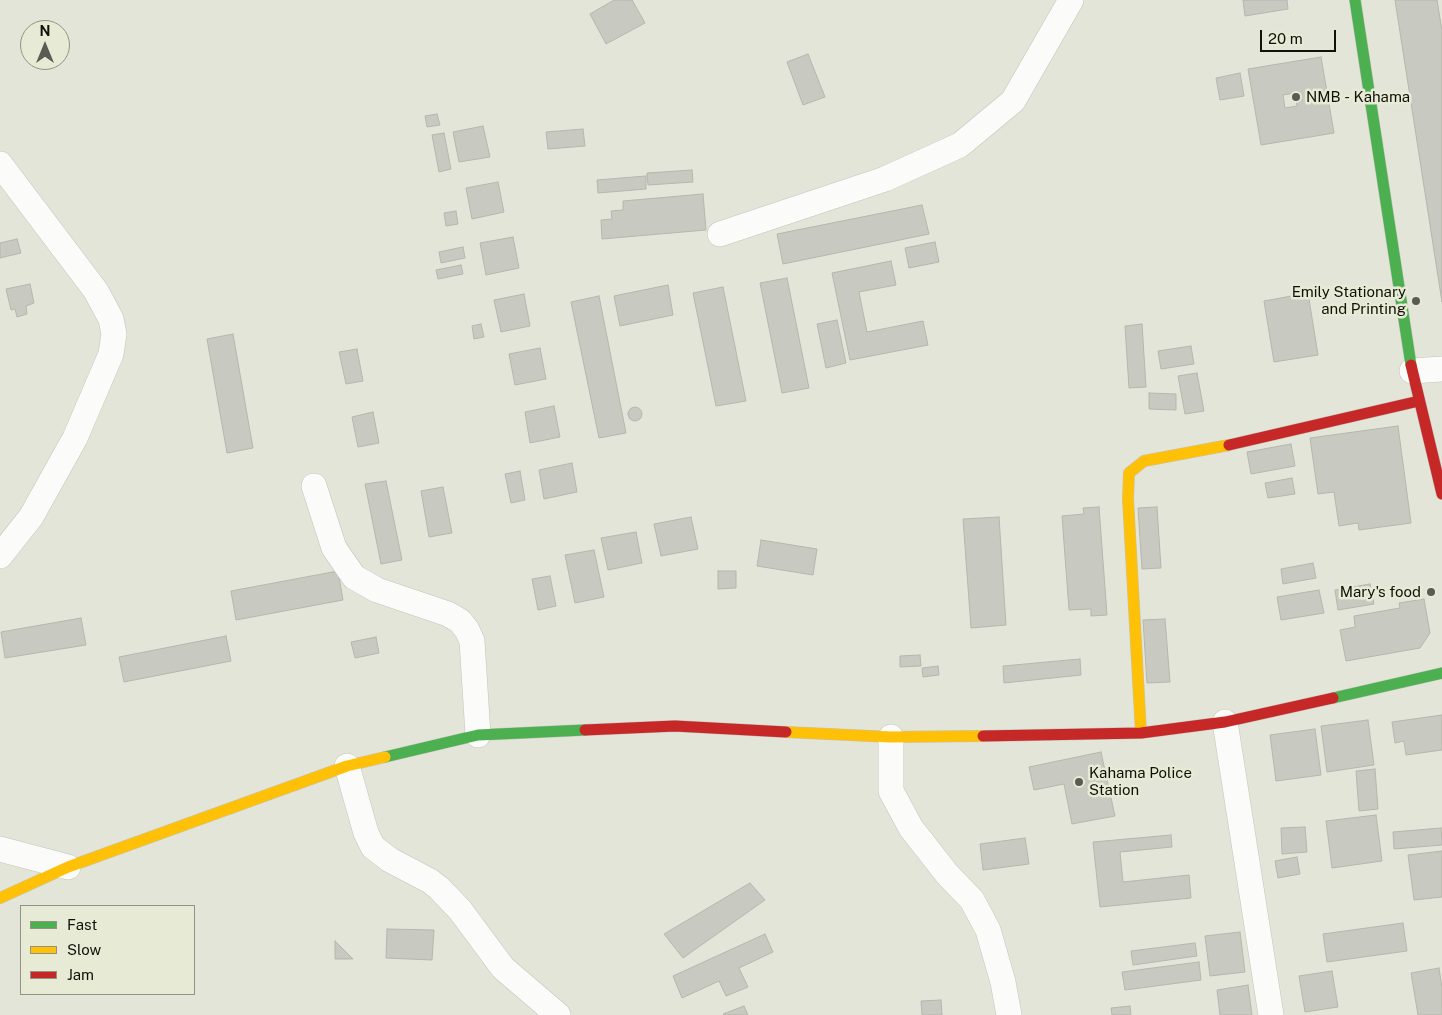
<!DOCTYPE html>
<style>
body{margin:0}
#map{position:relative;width:1442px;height:1015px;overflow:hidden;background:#e4e5d9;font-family:"Public Sans",sans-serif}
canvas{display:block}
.legend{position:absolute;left:20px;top:905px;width:175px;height:90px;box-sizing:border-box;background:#e7ead4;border:1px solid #919383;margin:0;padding:6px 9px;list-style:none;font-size:15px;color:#101109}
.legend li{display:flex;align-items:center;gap:10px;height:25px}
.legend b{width:25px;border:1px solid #919383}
.north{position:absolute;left:20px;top:20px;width:50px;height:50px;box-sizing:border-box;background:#e7ead4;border:1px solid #919383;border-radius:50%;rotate:0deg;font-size:14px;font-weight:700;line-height:20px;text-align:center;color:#101109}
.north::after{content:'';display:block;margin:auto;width:18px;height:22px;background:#5a5b52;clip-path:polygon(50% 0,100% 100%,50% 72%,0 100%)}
.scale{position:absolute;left:1260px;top:30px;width:76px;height:22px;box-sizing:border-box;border:2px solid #101109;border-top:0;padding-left:6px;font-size:15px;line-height:18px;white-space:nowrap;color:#101109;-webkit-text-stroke:4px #e7ead4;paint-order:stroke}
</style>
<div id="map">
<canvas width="1442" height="1015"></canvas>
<ul class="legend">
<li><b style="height:6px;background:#4caf50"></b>Fast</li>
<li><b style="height:6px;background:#ffc107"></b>Slow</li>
<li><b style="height:6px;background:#c62828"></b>Jam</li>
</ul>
<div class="north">N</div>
<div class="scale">20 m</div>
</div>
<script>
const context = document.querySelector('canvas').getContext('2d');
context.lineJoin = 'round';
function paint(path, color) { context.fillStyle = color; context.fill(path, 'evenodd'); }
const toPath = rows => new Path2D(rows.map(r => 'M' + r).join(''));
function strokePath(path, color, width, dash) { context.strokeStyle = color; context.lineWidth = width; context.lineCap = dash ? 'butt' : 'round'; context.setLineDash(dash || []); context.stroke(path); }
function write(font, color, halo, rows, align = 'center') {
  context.font = font + ' "Public Sans",sans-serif'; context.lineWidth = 5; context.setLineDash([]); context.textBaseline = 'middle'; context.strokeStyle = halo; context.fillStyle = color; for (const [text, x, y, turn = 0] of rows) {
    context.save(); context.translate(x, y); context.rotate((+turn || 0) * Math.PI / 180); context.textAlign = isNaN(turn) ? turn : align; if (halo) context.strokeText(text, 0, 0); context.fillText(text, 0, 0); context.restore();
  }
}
const building = toPath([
 [614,0,632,0,645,23,606,44,590,14,614,0],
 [1243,0,1287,0,1288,9,1245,16,1243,0],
 [1395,0,1437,0,1442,31,1442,302,1395,0],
 [808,54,825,97,803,105,787,62,808,54],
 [1321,57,1334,133,1261,145,1248,69,1321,57],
 [1295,93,1297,106,1285,108,1283,95,1295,93],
 [1240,73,1244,96,1220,100,1216,78,1240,73],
 [437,114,440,125,427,127,425,116,437,114],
 [483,126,490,157,459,162,453,132,483,126],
 [583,129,585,146,548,149,546,132,583,129],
 [444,133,451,169,439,172,432,135,444,133],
 [692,170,693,182,648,185,647,173,692,170],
 [646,176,646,189,598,193,597,180,646,176],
 [498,182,504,212,472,219,466,188,498,182],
 [703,194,706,230,602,239,601,220,612,219,611,211,623,210,623,201,703,194],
 [922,205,929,234,783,264,777,234,922,205],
 [456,211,458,224,446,226,444,213,456,211],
 [513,237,519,268,486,275,480,243,513,237],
 [17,239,21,253,0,258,0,243,17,239],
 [935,242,939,262,909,268,905,248,935,242],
 [463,247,465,258,441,263,439,252,463,247],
 [891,261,896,285,859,292,867,332,923,321,928,345,850,360,832,273,891,261],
 [461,265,463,274,438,279,436,270,461,265],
 [787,278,809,388,782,393,760,283,787,278],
 [30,284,34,303,26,306,27,314,17,317,15,309,11,310,6,289,30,284],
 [668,285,673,315,620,326,614,296,668,285],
 [723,287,746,401,716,406,693,293,723,287],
 [1308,293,1318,355,1274,362,1264,301,1308,293],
 [524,294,530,326,501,332,494,300,524,294],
 [599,296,626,433,599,438,571,302,599,296],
 [837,320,846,363,826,368,817,324,837,320],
 [481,324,484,337,474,339,472,326,481,324],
 [1142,324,1146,387,1129,388,1125,326,1142,324],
 [233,334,253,448,227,453,207,339,233,334],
 [1191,346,1194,364,1161,369,1158,351,1191,346],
 [540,348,546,379,515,385,509,354,540,348],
 [357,349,363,381,346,384,339,352,357,349],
 [1197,373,1204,411,1185,414,1178,376,1197,373],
 [1149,393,1176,394,1176,410,1149,409,1149,393],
 [554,406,560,437,530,443,525,412,554,406],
 '628 414a7 7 0 1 1 14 0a7 7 0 1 1-14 0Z',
 [373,412,379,443,358,447,352,417,373,412],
 [1398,426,1411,523,1359,530,1358,523,1339,526,1334,492,1318,494,1310,438,1398,426],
 [1291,444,1295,466,1251,474,1247,452,1291,444],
 [572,463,577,492,544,499,539,470,572,463],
 [520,471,525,500,511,503,505,474,520,471],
 [1292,478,1295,494,1268,498,1265,483,1292,478],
 [386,481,402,560,381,564,365,484,386,481],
 [443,487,452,533,429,537,421,491,443,487],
 [1099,507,1107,615,1091,616,1091,609,1069,610,1062,516,1084,514,1083,508,1099,507],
 [1157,507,1161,568,1142,569,1138,508,1157,507],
 [691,517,698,549,661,556,654,524,691,517],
 [999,517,1006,625,971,628,963,519,999,517],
 [636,532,642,563,608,570,601,538,636,532],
 [761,540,817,549,813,575,757,566,761,540],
 [594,550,604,597,575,603,565,555,594,550],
 [1313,563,1316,578,1283,584,1281,569,1313,563],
 [338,571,343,600,236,620,231,591,338,571],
 [718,571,736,571,736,588,718,589,718,571],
 [550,576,556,606,538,610,532,579,550,576],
 [1370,584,1374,604,1338,610,1335,590,1370,584],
 [1319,590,1324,613,1281,620,1277,597,1319,590],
 [1424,599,1430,633,1420,648,1346,661,1340,630,1355,627,1354,616,1400,608,1399,603,1424,599],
 [81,618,86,645,5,658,1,632,81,618],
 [1165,619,1170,682,1147,683,1143,620,1165,619],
 [226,636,231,661,124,682,119,657,226,636],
 [376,637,379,653,355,658,351,642,376,637],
 [920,655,921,666,900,667,900,656,920,655],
 [1080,659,1081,675,1004,683,1003,666,1080,659],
 [938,666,939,675,923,677,922,668,938,666],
 [1442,715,1442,750,1406,755,1404,741,1395,743,1392,722,1442,715],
 [1368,720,1374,765,1327,772,1321,726,1368,720],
 [1315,729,1321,775,1276,781,1270,735,1315,729],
 [1101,752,1115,816,1072,824,1064,784,1034,790,1029,767,1101,752],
 [1375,769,1378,809,1359,811,1356,771,1375,769],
 [1376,815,1382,861,1332,868,1326,821,1376,815],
 [1305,827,1307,852,1282,854,1281,828,1305,827],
 [1441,828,1442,845,1394,849,1393,832,1441,828],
 [1171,835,1172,847,1120,852,1123,882,1189,875,1191,898,1100,907,1093,842,1171,835],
 [1025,838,1029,864,983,870,980,844,1025,838],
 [1442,851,1442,897,1414,900,1408,855,1442,851],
 [1297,857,1300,874,1278,878,1275,861,1297,857],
 [750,883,765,900,683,958,664,934,750,883],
 [1403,923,1407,951,1327,962,1323,934,1403,923],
 [387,929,434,930,432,960,386,958,387,929],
 [1240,932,1245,972,1210,976,1205,936,1240,932],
 [765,934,773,952,739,968,748,987,726,996,719,981,682,998,673,976,765,934],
 [335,941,353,959,335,959,335,941],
 [1195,943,1197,956,1133,965,1131,951,1195,943],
 [1199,962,1201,980,1125,990,1122,972,1199,962],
 [1439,968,1442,988,1442,1015,1418,1015,1411,973,1439,968],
 [1332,971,1338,1007,1305,1012,1299,976,1332,971],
 [1248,985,1252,1015,1220,1015,1217,990,1248,985],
 [941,1000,942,1015,922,1015,921,1001,941,1000],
 [744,1006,748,1015,724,1015,723,1014,744,1006],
 [1130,1006,1131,1015,1112,1015,1111,1008,1130,1006]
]);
paint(building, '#c8c9c0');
strokePath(building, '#b5b6ad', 1);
const street = toPath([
 [0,164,96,291,111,319,114,334,111,354,75,438,31,517,0,556],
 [720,234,885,179,960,145,1013,101,1071,0],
 [1412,371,1442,369],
 [314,486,334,548,354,577,377,590,448,614,460,621,467,630,472,641,478,735],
 [1225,722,1271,1015],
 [891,737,891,791,911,828,947,874,972,900,988,930,1003,982,1009,1015],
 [347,766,366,833,373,847,390,860,430,881,439,888,460,910,503,968,558,1015],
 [0,849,68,867]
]);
const fast = toPath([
 [1355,0,1411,365],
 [1333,698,1442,673],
 [385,757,478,735,585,730]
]);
const slow = toPath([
 [786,732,891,737,983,736],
 [1141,733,1128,499,1129,473,1144,461,1229,445],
 [0,898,68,867,347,766,385,757]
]);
const jam = toPath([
 [1411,365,1442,494],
 [1229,445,1419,401],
 [585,730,675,726,786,732],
 [983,736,1141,733,1225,722,1333,698]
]);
strokePath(street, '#c2c3ba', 26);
strokePath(fast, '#c2c3ba', 12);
strokePath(slow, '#c2c3ba', 12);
strokePath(jam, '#c2c3ba', 12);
strokePath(street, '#fbfbf9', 25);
strokePath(fast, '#4caf50', 11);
strokePath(slow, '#ffc107', 11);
strokePath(jam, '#c62828', 11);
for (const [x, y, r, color] of [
 [1296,97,5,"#5a5b52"],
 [1416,301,5,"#5a5b52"],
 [1431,592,5,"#5a5b52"],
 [1079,782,5,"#5a5b52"]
]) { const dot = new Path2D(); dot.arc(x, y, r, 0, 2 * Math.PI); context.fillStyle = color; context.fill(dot); strokePath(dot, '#e7ead4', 2); }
write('15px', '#101109', '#e7ead4', [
 ["NMB - Kahama",1306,97],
 ["Emily Stationary",1406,292,"right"],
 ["and Printing",1406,309,"right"],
 ["Mary's food",1421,592,"right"],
 ["Kahama Police",1089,773],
 ["Station",1089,790]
], 'left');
</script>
